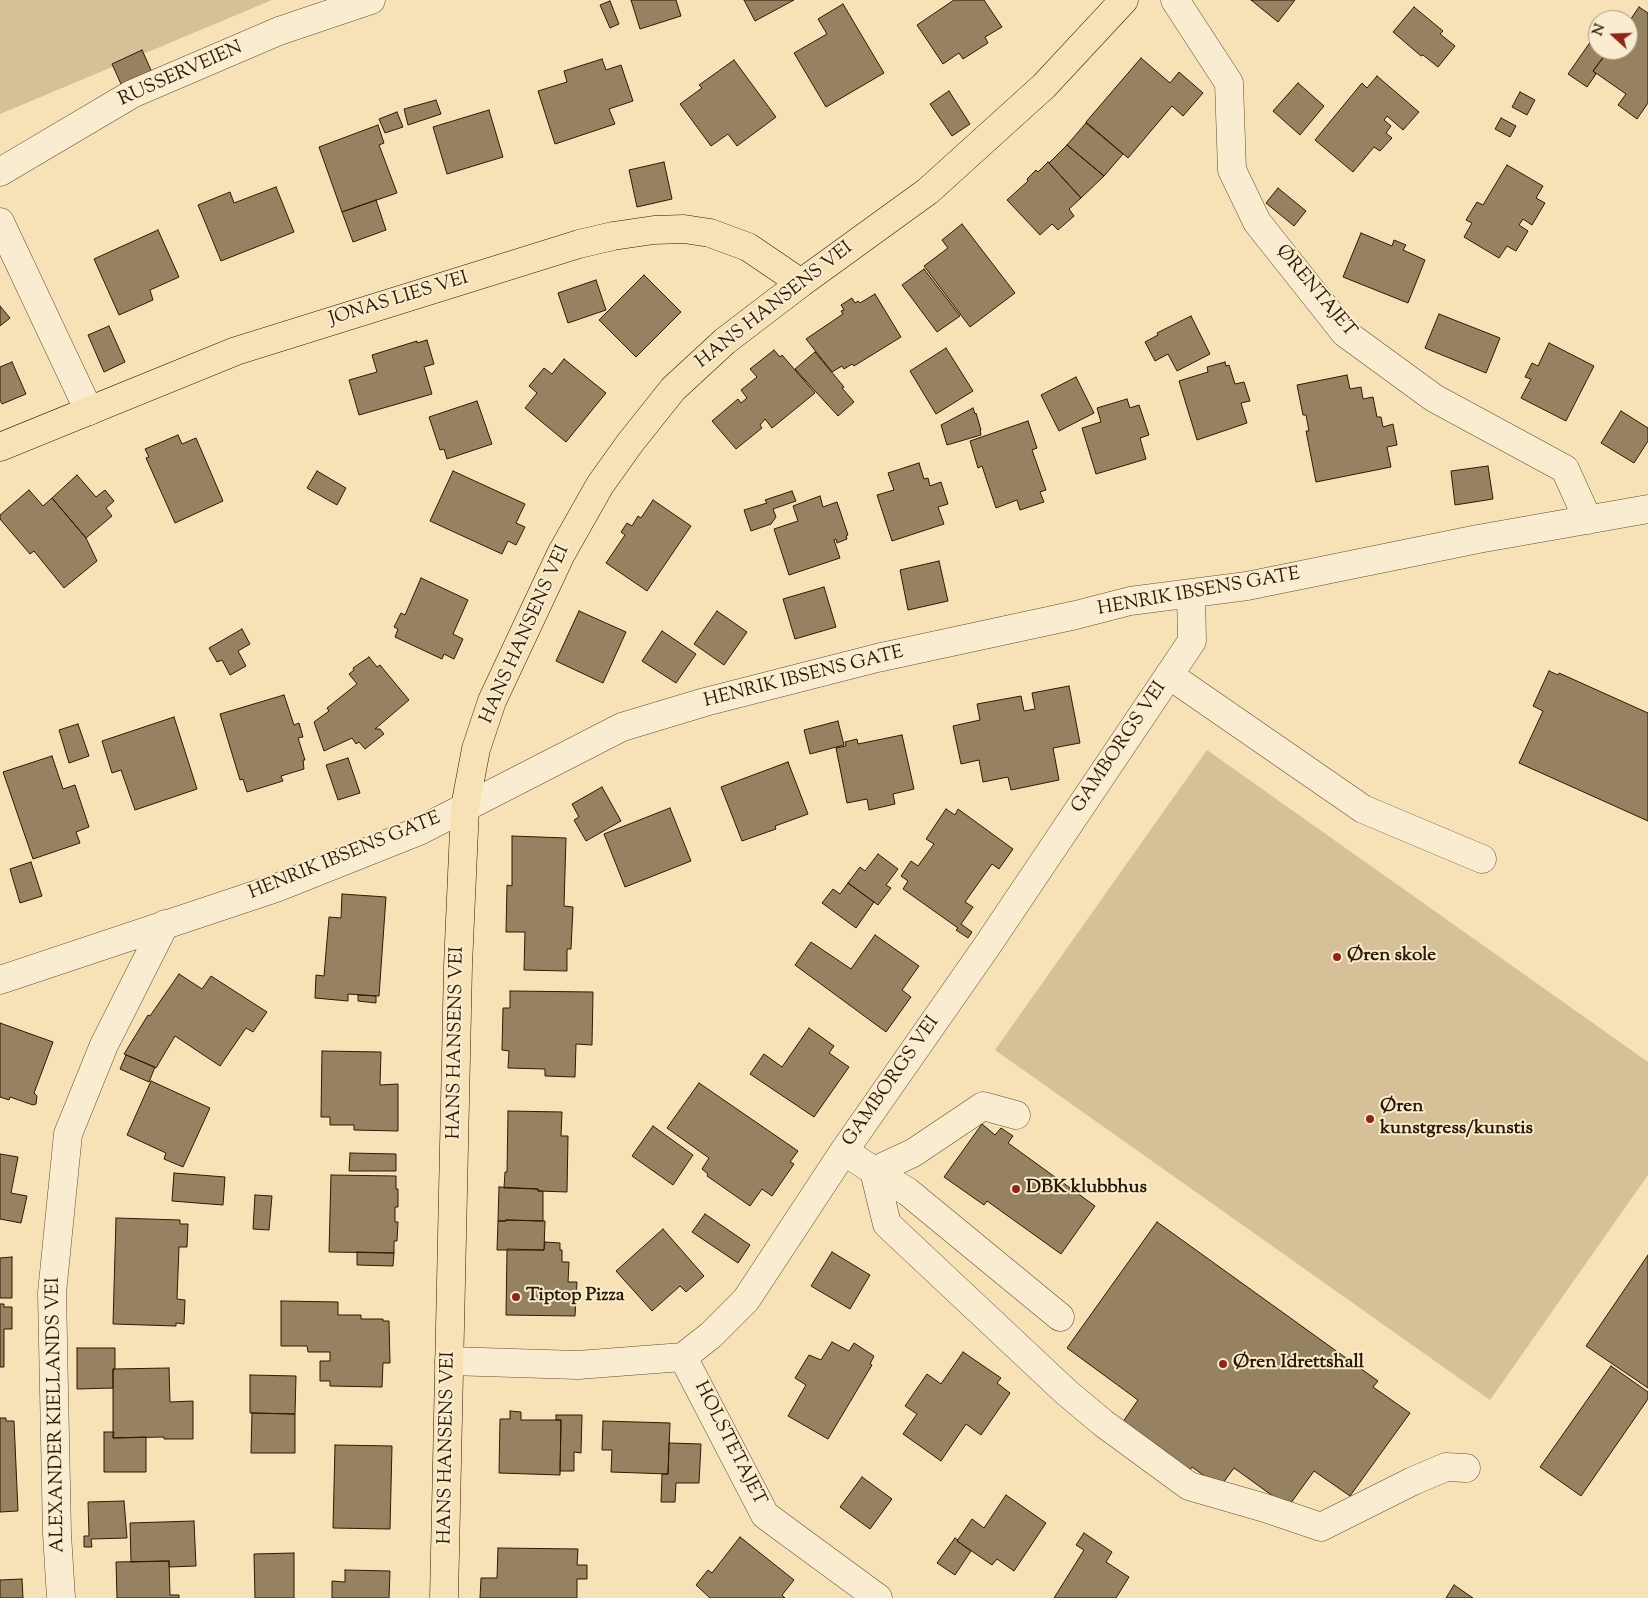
<!DOCTYPE html>
<meta charset="utf-8">
<style>
body{margin:0}
#map{position:relative;width:1648px;height:1598px;overflow:hidden;background:#f7e2b7;font-family:"Sorts Mill Goudy",serif}
canvas{display:block}
.north{position:absolute;left:1588px;top:10px;width:50px;height:50px;box-sizing:border-box;background:#faecd0;border:1px solid #a8987e;border-radius:50%;rotate:290deg;font-size:14px;font-weight:700;line-height:20px;text-align:center;color:#2d1a03}
.north::after{content:'';display:block;margin:auto;width:18px;height:22px;background:#8f2418;clip-path:polygon(50% 0,100% 100%,50% 72%,0 100%)}
</style>
<div id="map">
<canvas width="1648" height="1598"></canvas>
<div class="north">N</div>
</div>
<script>
const context = document.querySelector('canvas').getContext('2d');
context.lineJoin = 'round';
function paint(path, color) { context.fillStyle = color; context.fill(path, 'evenodd'); }
const toPath = rows => new Path2D(rows.map(r => 'M' + r).join(''));
function strokePath(path, color, width, dash) { context.strokeStyle = color; context.lineWidth = width; context.lineCap = dash ? 'butt' : 'round'; context.setLineDash(dash || []); context.stroke(path); }
function write(font, color, halo, rows, align = 'center') {
  context.font = font + ' "Sorts Mill Goudy",serif'; context.lineWidth = 4; context.setLineDash([]); context.textBaseline = 'middle'; context.strokeStyle = halo; context.fillStyle = color; for (const [text, x, y, turn = 0] of rows) {
    context.save(); context.translate(x, y); context.rotate((+turn || 0) * Math.PI / 180); context.textAlign = isNaN(turn) ? turn : align; if (halo) context.strokeText(text, 0, 0); context.fillText(text, 0, 0); context.restore();
  }
}
paint(toPath([
 [0,0,272,0,0,114],
 [1207,750,1648,1062,1648,1175,1490,1400,995,1050]
]), '#d5c098');
const building = toPath([
 [631,0,676,0,681,16,640,29,631,0],
 [744,0,794,0,755,21,744,0],
 [954,0,984,0,1002,27,985,37,988,43,963,59,959,53,943,64,917,25,954,0],
 [1251,0,1295,0,1278,22,1251,0],
 [610,1,619,24,610,28,600,5,610,1],
 [843,4,884,73,826,107,794,53,827,34,818,19,843,4],
 [1414,7,1443,31,1440,34,1455,46,1438,67,1423,55,1421,56,1393,32,1414,7],
 [1639,7,1648,13,1648,103,1637,119,1618,105,1626,94,1593,71,1609,50,1628,50,1628,23,1639,7],
 [1591,41,1598,46,1598,50,1604,50,1607,52,1593,71,1596,74,1587,87,1568,74,1591,41],
 [142,50,155,79,125,93,112,64,142,50],
 [1141,58,1170,83,1179,72,1203,93,1183,116,1172,106,1128,158,1086,122,1141,58],
 [602,59,606,70,621,65,633,101,609,109,615,124,555,144,538,91,567,82,564,71,602,59],
 [734,60,776,117,737,146,728,134,711,146,680,104,702,88,699,85,734,60],
 [1377,76,1419,112,1403,130,1387,116,1384,120,1391,126,1386,133,1392,138,1380,151,1374,147,1353,172,1315,140,1362,83,1367,88,1377,76],
 [1298,83,1324,106,1300,135,1273,111,1298,83],
 [949,91,970,124,952,136,930,104,949,91],
 [1520,92,1535,100,1527,115,1512,107,1520,92],
 [436,100,441,114,408,125,404,109,436,100],
 [489,110,503,157,447,174,433,127,489,110],
 [397,112,403,127,385,133,379,119,397,112],
 [1501,118,1516,126,1510,137,1495,129,1501,118],
 [1086,123,1123,154,1104,176,1067,145,1086,123],
 [378,125,384,143,379,145,397,193,342,212,319,147,378,125],
 [1067,145,1104,176,1081,198,1049,163,1067,145],
 [664,162,672,199,637,207,629,170,664,162],
 [1048,162,1081,198,1069,209,1074,216,1058,230,1052,224,1040,235,1007,200,1028,181,1027,179,1036,170,1038,172,1048,162],
 [1507,165,1543,186,1536,198,1545,203,1532,225,1523,219,1519,225,1528,231,1516,251,1507,246,1499,258,1464,237,1472,223,1466,220,1477,202,1483,205,1507,165],
 [276,187,294,232,221,261,198,205,230,192,234,203,276,187],
 [1278,188,1306,211,1294,226,1266,203,1278,188],
 [376,200,386,230,353,242,342,212,376,200],
 [962,224,1015,293,970,327,924,266,948,248,942,240,962,224],
 [158,230,179,277,150,290,153,300,119,315,94,259,158,230],
 [1361,233,1392,246,1394,240,1406,245,1403,250,1425,260,1408,303,1343,277,1361,233],
 [924,269,960,316,937,332,902,285,924,269],
 [644,275,681,312,636,357,599,320,644,275],
 [596,280,606,310,568,323,558,293,596,280],
 [875,294,901,337,854,366,852,364,844,369,842,366,832,372,806,339,843,314,841,311,844,310,841,305,852,298,855,303,858,301,860,303,875,294],
 [0,306,10,318,0,326,0,306],
 [1439,314,1500,338,1486,373,1425,348,1439,314],
 [1191,316,1210,354,1177,371,1168,354,1155,361,1145,342,1158,335,1157,333,1191,316],
 [109,326,125,362,104,372,88,335,109,326],
 [427,340,434,364,424,367,432,394,359,415,349,380,377,372,372,355,417,341,417,343,427,340],
 [1549,343,1594,366,1566,421,1521,398,1531,379,1525,377,1532,363,1538,366,1549,343],
 [946,348,973,391,936,414,910,371,946,348],
 [774,350,780,357,782,355,815,393,772,428,765,419,760,425,762,428,736,449,712,421,738,399,741,403,747,398,741,390,757,377,750,369,774,350],
 [815,352,844,387,842,388,854,402,838,416,795,369,815,352],
 [564,359,606,393,566,442,525,408,537,393,529,386,544,368,552,374,564,359],
 [12,362,26,394,2,404,0,400,0,367,12,362],
 [1225,362,1226,366,1229,365,1235,384,1244,382,1250,401,1241,403,1247,423,1197,440,1179,381,1208,372,1207,367,1225,362],
 [1347,375,1350,389,1361,387,1363,399,1373,397,1377,417,1381,417,1383,427,1393,424,1397,445,1387,447,1391,467,1316,482,1306,431,1309,431,1306,415,1303,415,1297,385,1347,375],
 [1076,377,1094,413,1059,431,1041,395,1076,377],
 [1127,399,1130,408,1139,405,1149,435,1140,438,1146,459,1096,474,1082,428,1101,422,1097,408,1127,399],
 [477,401,492,444,447,459,444,449,440,450,429,417,477,401],
 [973,408,975,414,976,413,981,430,980,430,981,435,947,445,941,425,973,408],
 [1621,411,1648,428,1648,441,1634,463,1601,443,1621,411],
 [1028,421,1037,448,1032,450,1046,490,1040,492,1044,502,1020,510,1017,500,996,508,982,466,978,468,970,441,1028,421],
 [178,435,182,444,196,438,223,501,175,523,146,458,149,457,145,449,178,435],
 [919,463,924,479,928,478,930,486,941,482,948,504,938,507,944,524,892,541,877,495,894,490,888,473,919,463],
 [1488,466,1493,499,1455,505,1451,471,1488,466],
 [317,471,346,488,337,505,307,488,317,471],
 [453,471,525,504,516,523,525,527,516,545,508,541,502,554,430,521,453,471],
 [77,475,96,497,105,490,114,501,106,508,112,516,86,538,52,498,77,475],
 [29,490,43,506,52,498,86,538,97,561,64,588,34,551,30,554,0,519,0,515,29,490],
 [792,491,796,501,773,509,776,517,771,524,751,531,744,510,767,503,765,500,792,491],
 [820,496,823,507,837,502,848,535,846,536,847,539,837,543,836,539,834,540,840,558,789,575,774,529,798,521,793,506,820,496],
 [653,500,691,526,647,591,606,563,625,535,621,532,627,523,632,526,638,516,641,518,653,500],
 [939,561,948,601,908,610,900,570,939,561],
 [421,578,468,600,453,634,463,639,454,659,444,654,442,659,395,637,398,629,394,627,401,613,405,615,421,578],
 [824,587,836,627,795,639,783,599,824,587],
 [579,611,626,632,603,683,556,661,579,611],
 [717,611,747,632,724,665,694,644,717,611],
 [242,629,250,644,238,651,246,666,230,675,222,660,217,662,209,648,242,629],
 [662,631,696,654,676,683,642,661,662,631],
 [369,657,377,667,380,665,409,700,375,729,380,729,384,734,365,749,359,742,356,744,352,738,324,751,314,722,329,711,327,708,357,684,349,674,354,670,353,668,369,657],
 [1549,671,1558,675,1559,673,1648,713,1648,821,1519,763,1543,711,1533,706,1549,671],
 [1069,686,1080,743,1053,748,1059,780,1011,790,1008,777,983,782,979,760,961,764,953,726,980,720,977,704,1021,696,1024,711,1035,709,1032,693,1069,686],
 [284,695,294,725,299,723,303,737,298,738,305,760,303,760,304,769,281,776,283,781,247,792,243,779,240,780,220,714,284,695],
 [174,717,197,789,135,810,121,770,112,773,102,741,174,717],
 [838,721,844,745,810,754,804,730,838,721],
 [78,724,89,756,69,763,59,730,78,724],
 [902,735,914,789,893,794,895,804,869,810,867,799,847,803,836,748,846,746,845,742,857,739,858,744,902,735],
 [52,756,63,789,75,785,89,827,76,832,80,843,33,859,3,772,52,756],
 [348,758,360,793,338,800,326,765,348,758],
 [788,762,808,814,775,826,776,829,742,841,721,787,788,762],
 [602,787,621,821,586,841,574,820,579,817,572,804,602,787],
 [670,808,691,861,625,887,604,834,670,808],
 [946,809,955,815,958,809,1013,849,999,869,992,864,965,902,973,907,961,924,972,932,968,938,956,930,958,928,903,889,908,881,901,876,911,861,918,866,934,844,926,839,946,809],
 [512,836,566,838,564,906,573,907,571,949,567,949,567,971,524,970,525,932,506,932,507,885,512,886,512,836],
 [878,854,898,869,886,885,891,888,878,905,848,883,860,867,865,871,878,854],
 [31,862,42,896,20,903,10,869,31,862],
 [848,883,874,902,856,928,822,903,833,889,840,894,848,883],
 [342,894,386,897,379,996,348,994,348,1001,315,998,316,975,324,976,329,917,341,918,342,894],
 [875,935,919,966,902,990,911,997,886,1032,795,965,811,942,851,969,875,935],
 [179,974,202,989,211,976,267,1012,253,1032,246,1028,220,1066,175,1036,156,1068,124,1054,148,1015,150,1016,179,974],
 [510,991,593,992,592,1045,576,1044,575,1077,545,1076,545,1069,508,1068,509,1051,502,1050,503,1008,510,1008,510,991],
 [358,995,376,996,376,1003,358,1001,358,995],
 [0,1023,53,1042,34,1093,37,1096,36,1104,33,1105,10,1097,9,1100,0,1097,0,1023],
 [809,1028,834,1046,829,1053,849,1067,814,1117,750,1074,764,1054,782,1067,809,1028],
 [322,1051,381,1052,380,1085,398,1084,398,1131,354,1130,354,1125,330,1125,330,1117,321,1117,322,1051],
 [126,1055,155,1067,149,1082,120,1069,126,1055],
 [151,1081,210,1108,183,1167,164,1159,166,1153,127,1135,151,1081],
 [699,1083,798,1151,790,1162,794,1164,772,1196,762,1189,750,1206,707,1176,708,1174,702,1169,709,1158,667,1128,699,1083],
 [508,1111,562,1112,561,1136,568,1136,567,1192,538,1191,538,1189,504,1188,505,1172,507,1172,508,1111],
 [982,1124,995,1135,1001,1128,1013,1136,1008,1143,1095,1206,1061,1254,987,1201,984,1205,944,1177,982,1124],
 [653,1126,693,1155,673,1185,632,1156,653,1126],
 [350,1153,396,1154,396,1171,349,1171,350,1153],
 [0,1154,18,1157,11,1193,27,1196,21,1223,0,1219,0,1154],
 [174,1173,225,1177,223,1205,172,1201,174,1173],
 [331,1175,396,1176,396,1189,398,1189,398,1207,395,1207,395,1222,398,1222,397,1241,394,1241,394,1253,329,1252,331,1175],
 [499,1187,538,1189,538,1191,543,1191,543,1221,506,1220,506,1221,498,1221,499,1187],
 [255,1195,272,1196,269,1230,253,1229,255,1195],
 [705,1214,750,1245,738,1263,692,1232,705,1214],
 [116,1218,180,1220,180,1224,188,1224,187,1247,179,1247,177,1299,185,1300,184,1324,176,1323,176,1326,113,1324,116,1218],
 [506,1220,545,1221,544,1250,497,1250,498,1221,506,1221,506,1220],
 [1157,1222,1378,1381,1373,1387,1410,1413,1350,1496,1314,1471,1288,1507,1234,1468,1220,1487,1192,1467,1187,1474,1120,1426,1138,1400,1067,1348,1157,1222],
 [663,1229,704,1276,686,1292,680,1286,652,1311,616,1271,663,1229],
 [545,1242,560,1243,560,1250,562,1250,562,1262,569,1262,568,1282,577,1282,575,1316,506,1315,507,1249,544,1250,545,1242],
 [357,1252,394,1253,393,1266,357,1265,357,1252],
 [832,1252,870,1275,850,1309,811,1286,832,1252],
 [1648,1255,1648,1388,1586,1346,1648,1255],
 [12,1257,12,1298,0,1298,0,1258,12,1257],
 [281,1301,338,1302,338,1315,361,1315,361,1319,383,1319,383,1321,389,1321,390,1363,383,1363,382,1387,330,1386,330,1381,320,1381,320,1361,330,1361,330,1352,308,1352,307,1346,281,1346,281,1301],
 [0,1304,4,1304,4,1307,12,1307,12,1329,4,1329,4,1367,0,1367,0,1304],
 [832,1342,849,1351,854,1343,874,1356,870,1364,872,1365,828,1439,788,1416,806,1385,795,1378,809,1355,821,1360,832,1342],
 [77,1348,115,1348,115,1369,113,1369,113,1388,77,1389,77,1348],
 [963,1352,1001,1378,997,1383,1010,1393,981,1435,966,1424,941,1461,903,1434,917,1414,905,1406,927,1374,941,1384,963,1352],
 [1611,1366,1648,1392,1648,1399,1581,1496,1540,1467,1611,1366],
 [169,1368,170,1402,193,1401,193,1439,164,1439,164,1437,113,1438,113,1369,169,1368],
 [250,1375,296,1376,295,1414,250,1413,250,1375],
 [510,1411,521,1412,521,1420,561,1420,560,1475,499,1473,500,1419,510,1419,510,1411],
 [252,1413,295,1414,295,1453,251,1453,252,1413],
 [556,1415,582,1415,581,1453,574,1452,574,1471,560,1471,561,1420,556,1420,556,1415],
 [0,1418,6,1418,6,1421,14,1421,18,1511,0,1512,0,1418],
 [603,1421,670,1423,668,1474,611,1472,612,1450,602,1450,603,1421],
 [104,1432,114,1432,113,1438,146,1437,146,1472,104,1472,104,1432],
 [669,1443,701,1444,699,1483,676,1483,675,1502,661,1502,662,1474,668,1474,669,1443],
 [335,1445,392,1446,390,1529,333,1528,335,1445],
 [862,1477,892,1499,870,1529,840,1507,862,1477],
 [1006,1495,1046,1523,1014,1571,997,1559,992,1565,957,1541,972,1519,984,1528,1006,1495],
 [124,1501,127,1538,91,1539,92,1547,84,1547,84,1536,89,1536,88,1502,124,1501],
 [194,1521,196,1566,169,1567,169,1561,131,1562,130,1523,194,1521],
 [1084,1533,1112,1552,1106,1562,1129,1577,1116,1598,1054,1598,1084,1550,1076,1545,1084,1533],
 [740,1537,794,1580,782,1595,785,1598,710,1598,696,1585,708,1570,712,1573,740,1537],
 [955,1538,958,1540,957,1541,971,1551,955,1575,937,1563,955,1538],
 [498,1548,578,1549,577,1565,587,1565,587,1579,577,1579,577,1598,480,1598,481,1578,497,1578,498,1548],
 [294,1553,294,1598,255,1598,254,1554,294,1553],
 [169,1561,170,1595,179,1595,179,1598,117,1598,116,1562,169,1561],
 [345,1570,390,1571,389,1598,332,1598,332,1581,345,1582,345,1570],
 [22,1579,23,1598,0,1598,0,1580,22,1579],
 [1454,1585,1473,1598,1446,1598,1454,1585]
]);
paint(building, '#968261');
strokePath(building, '#2d1a03', 1);
const minor = toPath([
 [1175,0,1229,83,1232,170,1257,222,1345,333,1434,398,1565,469,1588,520],
 [0,172,132,94,279,31,371,0],
 [0,222,89,411],
 [1169,675,1363,809,1482,859],
 [0,980,276,888,419,831,622,727,705,702,877,658,1076,615,1130,601,1247,586,1478,539,1648,509],
 [844,1151,874,1171,887,1224,1066,1392,1103,1423,1189,1486,1265,1508,1321,1527,1413,1481,1446,1467,1466,1468],
 [874,1171,908,1192,1060,1317],
 [874,1171,913,1153,983,1106,1016,1115],
 [683,1357,765,1515,878,1598],
 [449,1361,578,1365,683,1357,711,1335,746,1300,844,1151,987,946,1192,641,1191,594],
 [61,1598,57,1534,52,1293,68,1134,104,1045,165,924]
]);
const major = toPath([
 [0,447,236,351,579,244,613,236,654,230,684,229,710,233,748,247,801,283],
 [444,1598,458,966,465,807,476,749,492,701,561,554,600,485,630,443,673,389,725,341,801,283,928,191,1044,86,1124,0]
]);
strokePath(minor, '#604c30', 29);
strokePath(major, '#2d1a03', 29);
strokePath(minor, '#faecd0', 28);
strokePath(major, '#f7e2b7', 28);
for (const [x, y, r, color] of [
 [1337,957,5,"#8f2418"],
 [1370,1119,5,"#8f2418"],
 [1016,1189,5,"#8f2418"],
 [516,1297,5,"#8f2418"],
 [1223,1364,5,"#8f2418"]
]) { const dot = new Path2D(); dot.arc(x, y, r, 0, 2 * Math.PI); context.fillStyle = color; context.fill(dot); strokePath(dot, '#faecd0', 2); }
write('19px', '#2d1a03', '#faecd0', [
 ["RUSSERVEIEN",181,75,-24],
 ["ØRENTAJET",1315,292,50],
 ["JONAS LIES VEI",399,300,-17],
 ["HANS HANSENS VEI",775,306,-38],
 ["HENRIK IBSENS GATE",1199,593,-10],
 ["HANS HANSENS VEI",526,635,-66],
 ["HENRIK IBSENS GATE",804,678,-14],
 ["GAMBORGS VEI",1120,748,-56],
 ["HENRIK IBSENS GATE",345,857,-22],
 ["HANS HANSENS VEI",457,1043,-89],
 ["GAMBORGS VEI",892,1082,-55],
 ["ALEXANDER KIELLANDS VEI",57,1415,-91],
 ["HOLSTETAJET",729,1444,63],
 ["HANS HANSENS VEI",448,1448,-89]
]);
write('bold 19px', '#2d1a03', '#faecd0', [
 ["Øren skole",1347,957],
 ["Øren",1380,1108],
 ["kunstgress/kunstis",1380,1130],
 ["DBK klubbhus",1026,1189],
 ["Tiptop Pizza",526,1297],
 ["Øren Idrettshall",1233,1364]
], 'left');
</script>
